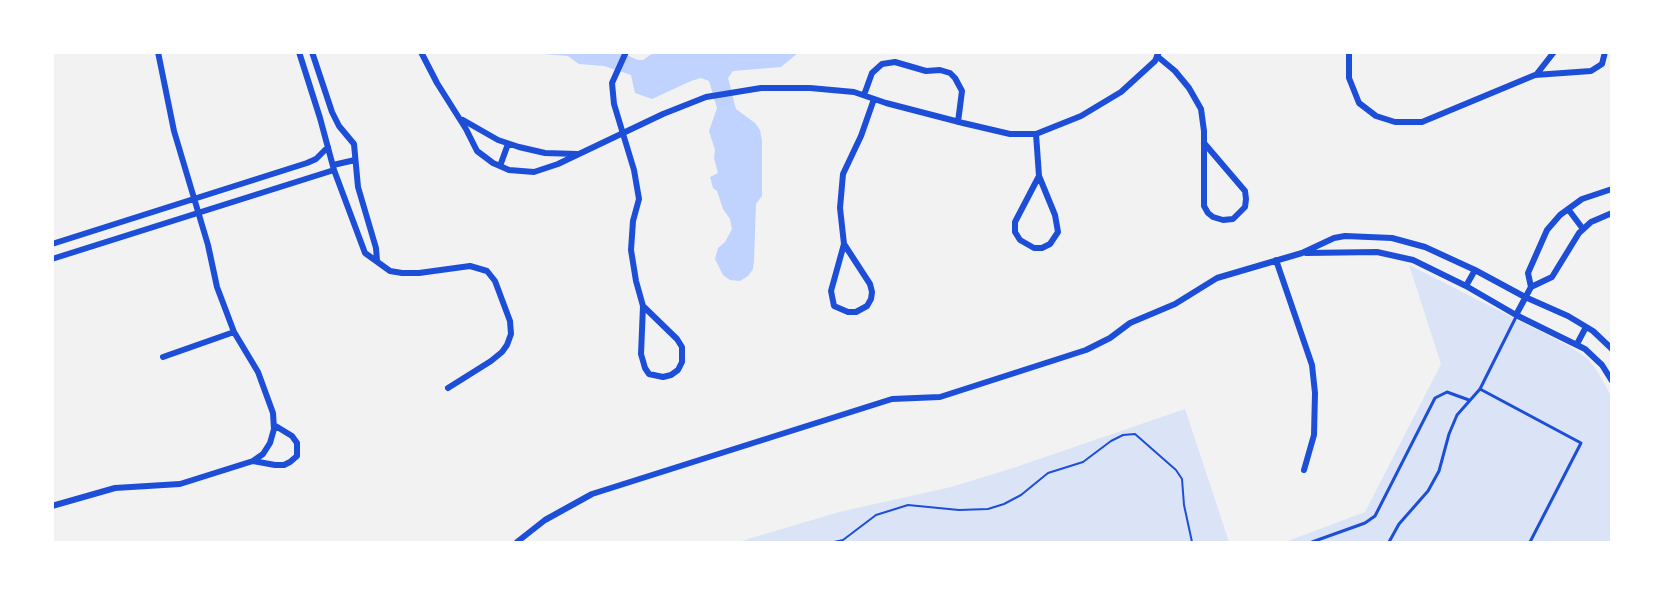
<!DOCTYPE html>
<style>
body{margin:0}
#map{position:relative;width:1664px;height:595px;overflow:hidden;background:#f2f2f2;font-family:"Work Sans",sans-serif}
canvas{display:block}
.frame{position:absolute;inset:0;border:54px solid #fff;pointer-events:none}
</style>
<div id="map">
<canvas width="1664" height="595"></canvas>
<div class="frame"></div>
</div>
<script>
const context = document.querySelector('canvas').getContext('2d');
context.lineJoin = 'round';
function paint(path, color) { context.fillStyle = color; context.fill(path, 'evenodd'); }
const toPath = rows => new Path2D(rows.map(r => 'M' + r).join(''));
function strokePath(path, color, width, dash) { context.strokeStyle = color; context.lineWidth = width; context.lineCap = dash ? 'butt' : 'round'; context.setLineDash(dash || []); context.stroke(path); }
paint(toPath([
 [1409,265,1569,346,1587,358,1598,372,1612,398,1611,542,1285,542,1365,512,1441,364],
 [1185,409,1229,542,738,542,839,512,951,487,1013,468]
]), '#dbe4f7');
paint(toPath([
 [530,53,622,53,638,60,643,60,653,53,798,53,781,67,733,71,728,78,736,109,755,123,760,130,762,141,762,196,756,204,754,260,753,269,748,276,740,281,730,280,723,275,715,259,718,248,725,242,732,229,730,219,723,209,717,191,713,188,710,177,718,173,714,158,715,150,709,131,717,108,709,81,701,78,691,81,652,99,635,93,631,75,604,66,579,64,568,56]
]), '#bfd3fe');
strokePath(toPath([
 [834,542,843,540,876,515,908,505,959,510,988,509,1004,504,1021,495,1048,473,1083,462,1111,441,1123,435,1135,434,1176,470,1182,479,1184,505,1192,542]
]), '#1d4ed8', 2);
strokePath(toPath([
 [1480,389,1581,443,1530,542],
 [1312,542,1365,523,1375,516,1435,398,1447,392,1469,400],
 [1389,542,1399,524,1428,491,1439,471,1449,434,1457,415,1480,389,1516,317]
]), '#1d4ed8', 3);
strokePath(toPath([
 [299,52,320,118,334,170,365,253,390,271,402,273,419,273,470,266,487,271,495,281,510,321,511,334,507,345,502,352,491,361,448,388],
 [312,52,332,112,339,126,354,144,358,187,376,248,377,261],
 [421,52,437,83,466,129,477,151,493,163,509,170,534,172,558,164,663,114,706,97,761,88,810,88,854,92,886,103,963,123,1010,134,1036,134,1081,116,1121,92,1155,61,1159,52],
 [626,52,612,83,614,104,634,170,639,199,633,221,631,250,636,281,643,306,641,354,645,368,649,374,663,377,671,375,678,370,682,362,682,347,677,339,643,306],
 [1349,52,1349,78,1359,103,1376,116,1395,122,1422,122,1535,75,1591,71,1602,64,1605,52],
 [1157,56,1175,71,1189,88,1201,109,1204,131,1204,206,1208,213,1213,217,1223,220,1233,219,1245,207,1246,199,1245,191,1204,143],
 [1536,75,1554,52],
 [864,95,872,73,882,64,895,62,926,71,940,70,950,73,955,78,962,91,958,122],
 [463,120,498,140,519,147,545,153,577,154],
 [1036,134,1039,176,1055,215,1058,232,1050,244,1042,248,1034,248,1020,240,1015,232,1015,222,1039,176],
 [333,165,355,160],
 [500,166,508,144],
 [1568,209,1583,229],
 [52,244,307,163,316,159,328,147],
 [844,244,870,284,872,292,871,299,867,306,856,312,848,312,834,306,831,291,844,244,840,208,843,174,861,136,874,99],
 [1306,253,1377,252,1413,260,1466,286,1516,315,1585,349,1602,365,1612,381],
 [52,259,334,170],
 [1276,260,1312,365,1315,393,1314,435,1304,470],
 [1466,286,1475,270],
 [1531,287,1528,273,1547,230,1560,215,1582,199,1612,189],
 [1516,315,1531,287,1552,277,1579,233,1591,222,1612,213],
 [1577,344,1586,327],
 [163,357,234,332],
 [253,461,275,465,284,465,290,462,297,456,297,443,292,436,274,425],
 [52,506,115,488,180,484,253,461,263,454,270,443,274,429,273,413,258,372,234,332,217,287,208,245,174,131,158,52],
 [517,542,545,520,592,494,892,399,940,397,1086,350,1110,338,1130,323,1175,304,1217,278,1302,253,1334,238,1345,236,1392,238,1425,247,1475,270,1525,297,1568,316,1593,331,1612,349]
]), '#1d4ed8', 6);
</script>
